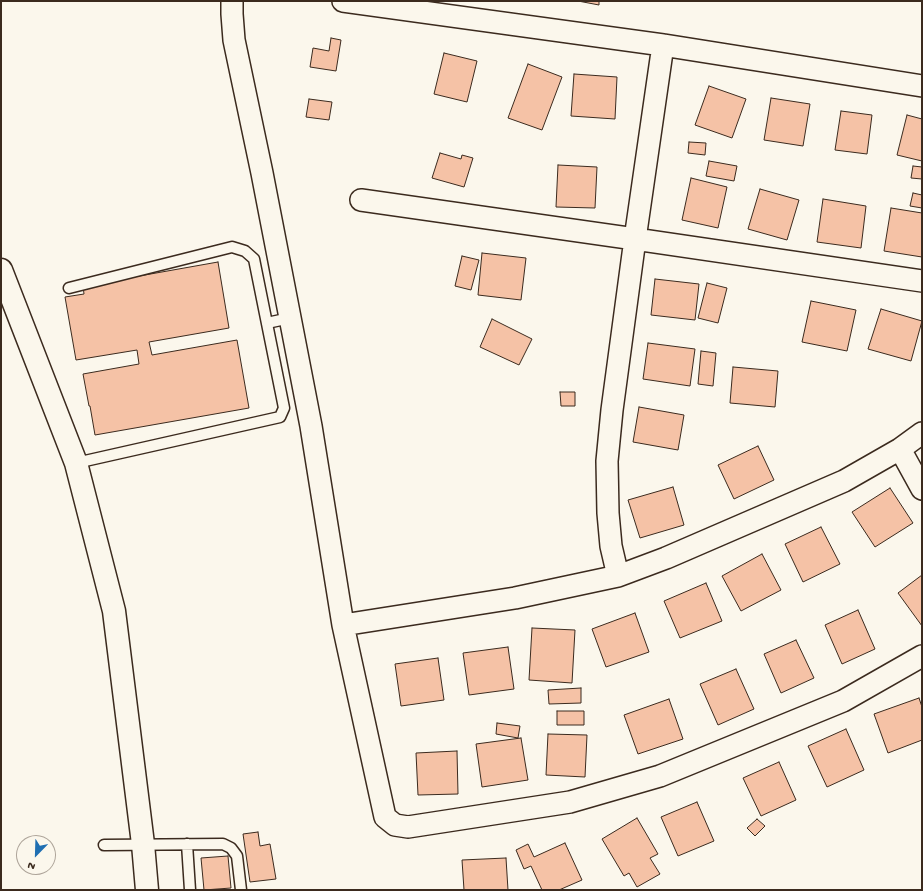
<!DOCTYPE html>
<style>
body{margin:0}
#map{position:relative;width:923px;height:891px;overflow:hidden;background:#fbf7ec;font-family:"Gochi Hand",sans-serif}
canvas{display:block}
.frame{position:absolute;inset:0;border:2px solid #3b2a1e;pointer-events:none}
.north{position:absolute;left:16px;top:835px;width:40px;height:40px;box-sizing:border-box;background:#fbf7ec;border:1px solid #aea59a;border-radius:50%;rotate:203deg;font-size:11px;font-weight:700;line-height:16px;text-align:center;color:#3b2a1e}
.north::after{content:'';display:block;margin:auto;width:14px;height:18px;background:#1f6fb2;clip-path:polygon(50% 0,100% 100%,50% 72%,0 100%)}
</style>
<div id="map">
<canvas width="923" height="891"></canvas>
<div class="frame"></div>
<div class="north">N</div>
</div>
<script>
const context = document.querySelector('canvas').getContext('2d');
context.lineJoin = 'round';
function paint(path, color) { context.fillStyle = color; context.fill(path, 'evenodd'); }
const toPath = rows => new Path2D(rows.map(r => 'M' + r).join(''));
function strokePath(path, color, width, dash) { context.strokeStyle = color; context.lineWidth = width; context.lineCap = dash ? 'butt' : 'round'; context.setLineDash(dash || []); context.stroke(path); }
const building = toPath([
 [578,1,599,1,599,5,578,1],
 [331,38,341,40,336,71,310,67,313,48,329,51,331,38],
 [444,53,477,61,467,102,434,94,444,53],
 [528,64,562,77,542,130,508,118,528,64],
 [574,74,617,77,615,119,571,116,574,74],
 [709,86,746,99,732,138,695,125,709,86],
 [771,98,810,104,803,146,764,140,771,98],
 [309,99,332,102,329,120,306,117,309,99],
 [841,111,872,115,867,154,835,150,841,111],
 [907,115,922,119,922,161,897,155,907,115],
 [689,142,706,143,705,155,688,153,689,142],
 [440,153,461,159,462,155,473,158,464,187,432,178,440,153],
 [709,161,737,166,734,181,706,176,709,161],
 [558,165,597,167,595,208,556,207,558,165],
 [913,166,922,167,922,179,911,178,913,166],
 [691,178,727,187,718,228,682,220,691,178],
 [760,189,799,200,787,240,748,229,760,189],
 [913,193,922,195,922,208,910,206,913,193],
 [823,199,866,206,861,248,817,242,823,199],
 [891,208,922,213,922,257,884,251,891,208],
 [482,253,526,258,521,300,478,295,482,253],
 [462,256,479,260,471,290,455,286,462,256],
 [218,262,229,328,149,342,152,355,237,340,249,408,95,435,90,406,89,406,83,374,139,364,137,350,76,360,65,297,84,294,83,286,218,262],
 [655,279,699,284,695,320,651,315,655,279],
 [707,283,727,288,718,323,698,318,707,283],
 [811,301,856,310,847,351,802,342,811,301],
 [881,309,922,321,911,361,868,349,881,309],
 [492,319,532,339,519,365,480,347,492,319],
 [648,343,695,349,690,386,643,379,648,343],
 [701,351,716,353,713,386,698,384,701,351],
 [733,367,778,371,775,407,730,403,733,367],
 [560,392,575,392,575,406,561,406,560,392],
 [639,407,684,415,678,450,633,442,639,407],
 [758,446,774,480,734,499,718,465,758,446],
 [673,487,684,525,640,538,628,500,673,487],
 [890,488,913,523,875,547,852,512,890,488],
 [821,527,840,564,803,582,785,544,821,527],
 [762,554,781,590,741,611,722,576,762,554],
 [922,575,922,626,898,593,922,575],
 [706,583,722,621,680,638,664,601,706,583],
 [858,610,875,649,842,664,825,625,858,610],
 [635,613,649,652,606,667,592,629,635,613],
 [532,628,575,630,572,683,529,680,532,628],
 [796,640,814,678,781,693,764,654,796,640],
 [508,647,514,689,469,695,463,653,508,647],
 [438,658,444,700,401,706,395,664,438,658],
 [736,669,754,709,718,725,700,684,736,669],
 [581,688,581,703,549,704,548,690,581,688],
 [919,698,922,707,922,740,888,753,874,714,919,698],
 [669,699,683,739,638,754,624,715,669,699],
 [557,711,584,711,584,725,557,725,557,711],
 [497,723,520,726,518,738,496,734,497,723],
 [846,729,864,770,827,787,808,746,846,729],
 [548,734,587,735,585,777,546,775,548,734],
 [521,738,528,780,482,787,476,744,521,738],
 [457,751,458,794,418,795,416,753,457,751],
 [779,762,796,800,761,816,743,778,779,762],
 [697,802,714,841,678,856,661,817,697,802],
 [637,818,658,854,650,858,660,874,637,887,629,873,624,876,602,839,637,818],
 [757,819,765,826,755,836,747,828,757,819],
 [258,832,260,846,270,844,276,879,250,882,243,834,258,832],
 [565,843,582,880,559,890,542,890,531,866,524,869,516,850,528,844,534,857,565,843],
 [228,856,231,888,204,890,201,858,228,856],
 [506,858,508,890,464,890,462,860,506,858]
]);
paint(building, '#f5c2a6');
strokePath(building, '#3b2a1e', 1);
const service = toPath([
 [69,288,232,247,245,251,254,259,284,408,280,417,76,463],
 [267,323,290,318],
 [187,844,190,890],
 [104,845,223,844,231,848,237,856,241,890]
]);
const minor = toPath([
 [232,1,232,14,234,40,262,173,311,426,343,625,385,817,395,825,408,827,570,802,660,776,843,701,922,656],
 [343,1,663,45,922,86],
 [361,200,635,239,922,281],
 [900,449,922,489],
 [618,576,611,546,608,513,607,461,612,410,635,239,663,45],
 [343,625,515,598,618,576,666,558,844,481,900,449,922,433]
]);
const tertiary = toPath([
 [1,270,76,463,114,611,143,844,147,890]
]);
strokePath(service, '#3b2a1e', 13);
strokePath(minor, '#3b2a1e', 24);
strokePath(tertiary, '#3b2a1e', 25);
strokePath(service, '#fbf7ec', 10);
strokePath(minor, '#fbf7ec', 21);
strokePath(tertiary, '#fbf7ec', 22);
</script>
